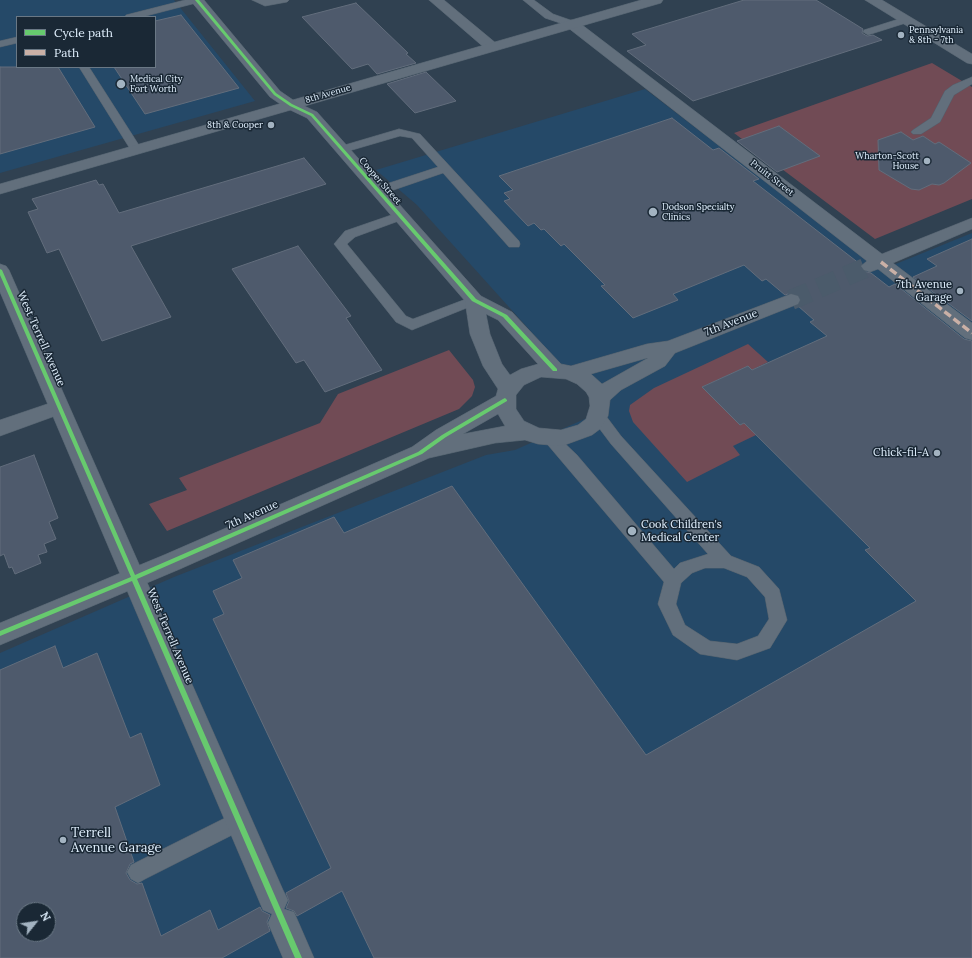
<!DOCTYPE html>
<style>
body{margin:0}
#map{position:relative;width:972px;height:958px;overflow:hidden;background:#304151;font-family:Lora,serif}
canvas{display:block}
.legend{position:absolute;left:16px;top:16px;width:140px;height:52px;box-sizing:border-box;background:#1a2835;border:1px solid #6a7885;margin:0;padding:5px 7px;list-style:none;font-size:12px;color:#e1f0fe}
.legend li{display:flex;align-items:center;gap:8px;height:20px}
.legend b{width:20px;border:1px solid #6a7885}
.north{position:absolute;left:16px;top:902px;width:40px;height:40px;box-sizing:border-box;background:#1a2835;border:1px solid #6a7885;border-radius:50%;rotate:60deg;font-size:11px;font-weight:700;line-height:16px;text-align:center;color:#e1f0fe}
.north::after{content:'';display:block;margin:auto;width:14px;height:18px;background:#a3b3c1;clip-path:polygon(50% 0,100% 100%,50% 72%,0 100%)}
</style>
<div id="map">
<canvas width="972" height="958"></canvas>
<ul class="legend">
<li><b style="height:5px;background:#67ca6e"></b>Cycle path</li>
<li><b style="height:5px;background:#cab0a6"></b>Path</li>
</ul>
<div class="north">N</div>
</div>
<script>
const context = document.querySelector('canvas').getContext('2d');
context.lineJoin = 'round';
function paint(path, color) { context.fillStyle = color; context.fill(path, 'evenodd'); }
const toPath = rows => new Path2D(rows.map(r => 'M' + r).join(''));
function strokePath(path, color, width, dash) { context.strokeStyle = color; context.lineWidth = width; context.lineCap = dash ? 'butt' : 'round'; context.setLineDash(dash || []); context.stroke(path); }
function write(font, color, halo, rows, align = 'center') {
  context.font = font + ' Lora,serif'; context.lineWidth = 3; context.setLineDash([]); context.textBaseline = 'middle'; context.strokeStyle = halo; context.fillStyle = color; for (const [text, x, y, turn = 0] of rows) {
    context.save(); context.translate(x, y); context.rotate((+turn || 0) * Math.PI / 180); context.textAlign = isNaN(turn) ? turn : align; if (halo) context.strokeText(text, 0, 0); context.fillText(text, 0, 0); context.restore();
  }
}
paint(toPath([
 [0,0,174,0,255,101,0,173],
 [17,17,155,17,155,67,17,67],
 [645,89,881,270,972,233,972,958,0,958,0,653,174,577,486,455,515,450,605,410,554,357,417,205,376,170],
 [24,910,48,910,48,934,24,934]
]), '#254968');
paint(toPath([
 [932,63,972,87,972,199,875,239,734,133],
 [748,344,768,362,752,370,748,366,702,387,740,425,744,423,756,435,733,446,740,455,687,482,633,422,629,411,630,405,654,388],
 [449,350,473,380,475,387,472,396,459,409,167,531,149,504,187,490,179,478,320,423,338,394]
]), '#714b55');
const building = toPath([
 [744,0,816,0,863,29,862,33,867,36,873,35,882,40,693,101,627,51,646,45,632,34,744,0],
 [356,3,408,53,406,54,416,63,377,74,368,64,352,69,302,17,356,3],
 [181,15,239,88,145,114,114,67,155,67,155,21,181,15],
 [0,67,58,67,95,127,0,154,0,67],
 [426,72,456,101,415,113,387,84,426,72],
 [672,118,713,150,719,148,759,179,753,181,860,264,860,267,863,271,871,273,889,287,895,284,964,339,972,341,972,958,374,958,342,891,297,916,294,911,286,908,289,901,286,893,331,868,213,619,224,614,213,591,242,578,233,560,334,517,344,533,452,486,646,755,916,601,865,550,870,548,744,423,740,425,702,387,748,366,752,370,827,336,810,322,814,320,798,306,801,301,799,295,791,293,785,295,766,279,762,281,744,265,673,294,678,300,633,318,601,286,605,285,564,244,561,246,544,229,541,230,534,223,528,226,504,201,510,199,504,193,513,190,499,176,672,118],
 [779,126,820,156,777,172,737,141,779,126],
 [901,132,913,140,923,136,935,144,939,142,971,163,944,183,939,185,932,184,919,190,911,189,879,170,878,140,901,132],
 [304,158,326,184,131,246,171,317,102,341,59,249,47,253,28,212,38,209,32,199,96,180,99,185,103,184,119,213,304,158],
 [972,239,972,321,913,277,937,266,927,259,972,239],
 [298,246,351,316,346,318,382,370,325,392,304,360,296,363,232,269,298,246],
 [34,455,58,518,49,522,56,539,44,544,47,552,38,555,41,563,15,574,12,567,9,568,4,554,0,556,0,467,34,455],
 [55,646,63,668,97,653,130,738,141,733,160,785,115,807,134,862,130,864,126,873,130,880,137,884,142,883,161,936,210,910,218,930,260,907,262,911,270,915,267,922,270,931,222,958,0,958,0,670,55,646],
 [24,910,48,910,48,934,24,934,24,910]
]);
paint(building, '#4e5a6c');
strokePath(building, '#626d7c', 1);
strokePath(toPath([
 [791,300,865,268]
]), '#4b5b6b', 20, [20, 10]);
const lane = toPath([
 [185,0,202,0,200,2,142,17,125,17,126,15,185,0],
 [252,0,289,0,287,2,265,6,252,0],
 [523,0,534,0,553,14,576,22,577,24,572,27,545,18,523,0],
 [905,17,910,20,909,22,868,35,863,32,864,30,905,17],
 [17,37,17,43,0,47,0,41,17,37],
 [79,67,89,67,142,150,140,152,132,152,79,67],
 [972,77,972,84,954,95,940,122,921,134,913,134,911,132,913,130,931,118,945,91,953,85,972,77],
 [399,129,420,134,519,241,520,244,519,247,509,247,443,173,382,194,374,194,372,191,374,188,438,167,412,138,400,136,342,153,336,149,338,147,399,129],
 [400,212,404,213,406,216,404,219,355,237,347,244,406,316,413,319,474,296,479,297,481,300,479,303,412,330,396,322,334,244,345,231,400,212],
 [598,410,603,412,621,436,731,556,759,567,779,589,787,620,770,648,737,660,700,654,673,635,658,604,664,582,542,438,545,434,550,432,555,434,577,455,674,569,680,563,708,554,611,444,590,416,593,412,598,410],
 [705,568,724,568,747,577,765,597,769,619,758,636,737,644,710,641,685,625,676,604,681,583,692,573,705,568],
 [239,811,246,814,249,821,246,828,145,879,138,883,131,879,127,872,131,865,239,811]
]);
const street = toPath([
 [190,0,204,0,280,91,296,102,317,112,481,296,512,312,561,364,571,366,647,344,668,341,791,294,798,296,800,300,798,304,675,353,665,366,621,390,610,400,608,416,600,429,592,435,562,446,538,444,525,440,495,443,429,458,180,569,0,645,0,623,164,555,412,447,436,430,496,396,498,389,483,366,470,334,465,301,307,118,286,108,270,97,190,0],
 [486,314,498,320,538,364,521,369,510,375,502,364,490,334,486,314],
 [648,358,602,384,591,374,647,358,648,358],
 [541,377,566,379,577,384,586,392,589,397,590,406,586,419,578,425,561,430,539,428,524,421,516,409,516,395,524,385,541,377],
 [498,414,505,426,463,434,498,414],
 [429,0,444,0,497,44,499,47,497,50,487,50,429,0],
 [572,20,577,21,882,254,972,218,972,229,893,263,972,323,972,340,965,338,878,269,870,272,864,270,861,266,867,261,567,27,565,24,567,21,572,20],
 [59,400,66,402,69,407,66,412,0,436,0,420,59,400]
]);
const secondary = toPath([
 [641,0,663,0,661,3,0,194,0,184,641,0],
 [865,0,882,0,972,54,972,64,967,63,865,0],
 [0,264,6,266,9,270,283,890,288,900,284,909,294,912,314,958,283,958,268,923,272,914,263,910,0,292,0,264]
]);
strokePath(lane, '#51606d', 1);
strokePath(street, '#51606d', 1);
strokePath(secondary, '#51606d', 1);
paint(lane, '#626f7c');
paint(street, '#626f7c');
paint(secondary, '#626f7c');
strokePath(toPath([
 [881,262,972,333]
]), '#cab0a6', 3.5, [8, 3.5]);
paint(toPath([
 [195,0,199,0,276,93,292,104,313,114,476,299,507,315,557,369,557,371,553,371,503,317,472,301,311,116,290,106,274,95,195,0],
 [0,269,2,270,135,575,418,452,442,435,503,399,505,398,507,400,507,401,446,437,422,454,137,579,302,958,295,958,132,581,0,636,0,631,131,577,0,275,0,269]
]), '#67ca6e');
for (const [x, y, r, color] of [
 [901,35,4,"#a3b3c1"],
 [121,84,5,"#a3b3c1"],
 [271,125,4,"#a3b3c1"],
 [927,161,4,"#a3b3c1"],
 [653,212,5,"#a3b3c1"],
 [960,291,4,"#a3b3c1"],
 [937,453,4,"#a3b3c1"],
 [632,531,5,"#a3b3c1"],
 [63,840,4,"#a3b3c1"]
]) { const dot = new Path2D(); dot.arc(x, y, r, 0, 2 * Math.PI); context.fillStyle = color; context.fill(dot); strokePath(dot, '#1a2835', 1.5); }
write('9px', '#e1f0fe', '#1a2835', [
 ["Pennsylvania",909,30],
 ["& 8th - 7th",909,40],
 ["Medical City",130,79],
 ["Fort Worth",130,89],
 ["8th & Cooper",263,125,"right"],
 ["Wharton-Scott",919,156,"right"],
 ["House",919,166,"right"],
 ["Dodson Specialty",662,207],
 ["Clinics",662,217]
], 'left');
write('9px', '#e1f0fe', '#1a2835', [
 ["8th Avenue",328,94,-16],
 ["Pruitt Street",772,178,38],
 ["Cooper Street",380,181,49]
]);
write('11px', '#e1f0fe', '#1a2835', [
 ["7th Avenue",952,285],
 ["Garage",952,298],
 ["Chick-fil-A",929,453],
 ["Cook Children's",641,525,"left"],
 ["Medical Center",641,538,"left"]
], 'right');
write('11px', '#e1f0fe', '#1a2835', [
 ["7th Avenue",731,323,-21],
 ["West Terrell Avenue",41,339,66],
 ["7th Avenue",252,515,-24],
 ["West Terrell Avenue",170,636,67]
]);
write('13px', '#e1f0fe', '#1a2835', [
 ["Terrell",71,833],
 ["Avenue Garage",71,848]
], 'left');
</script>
